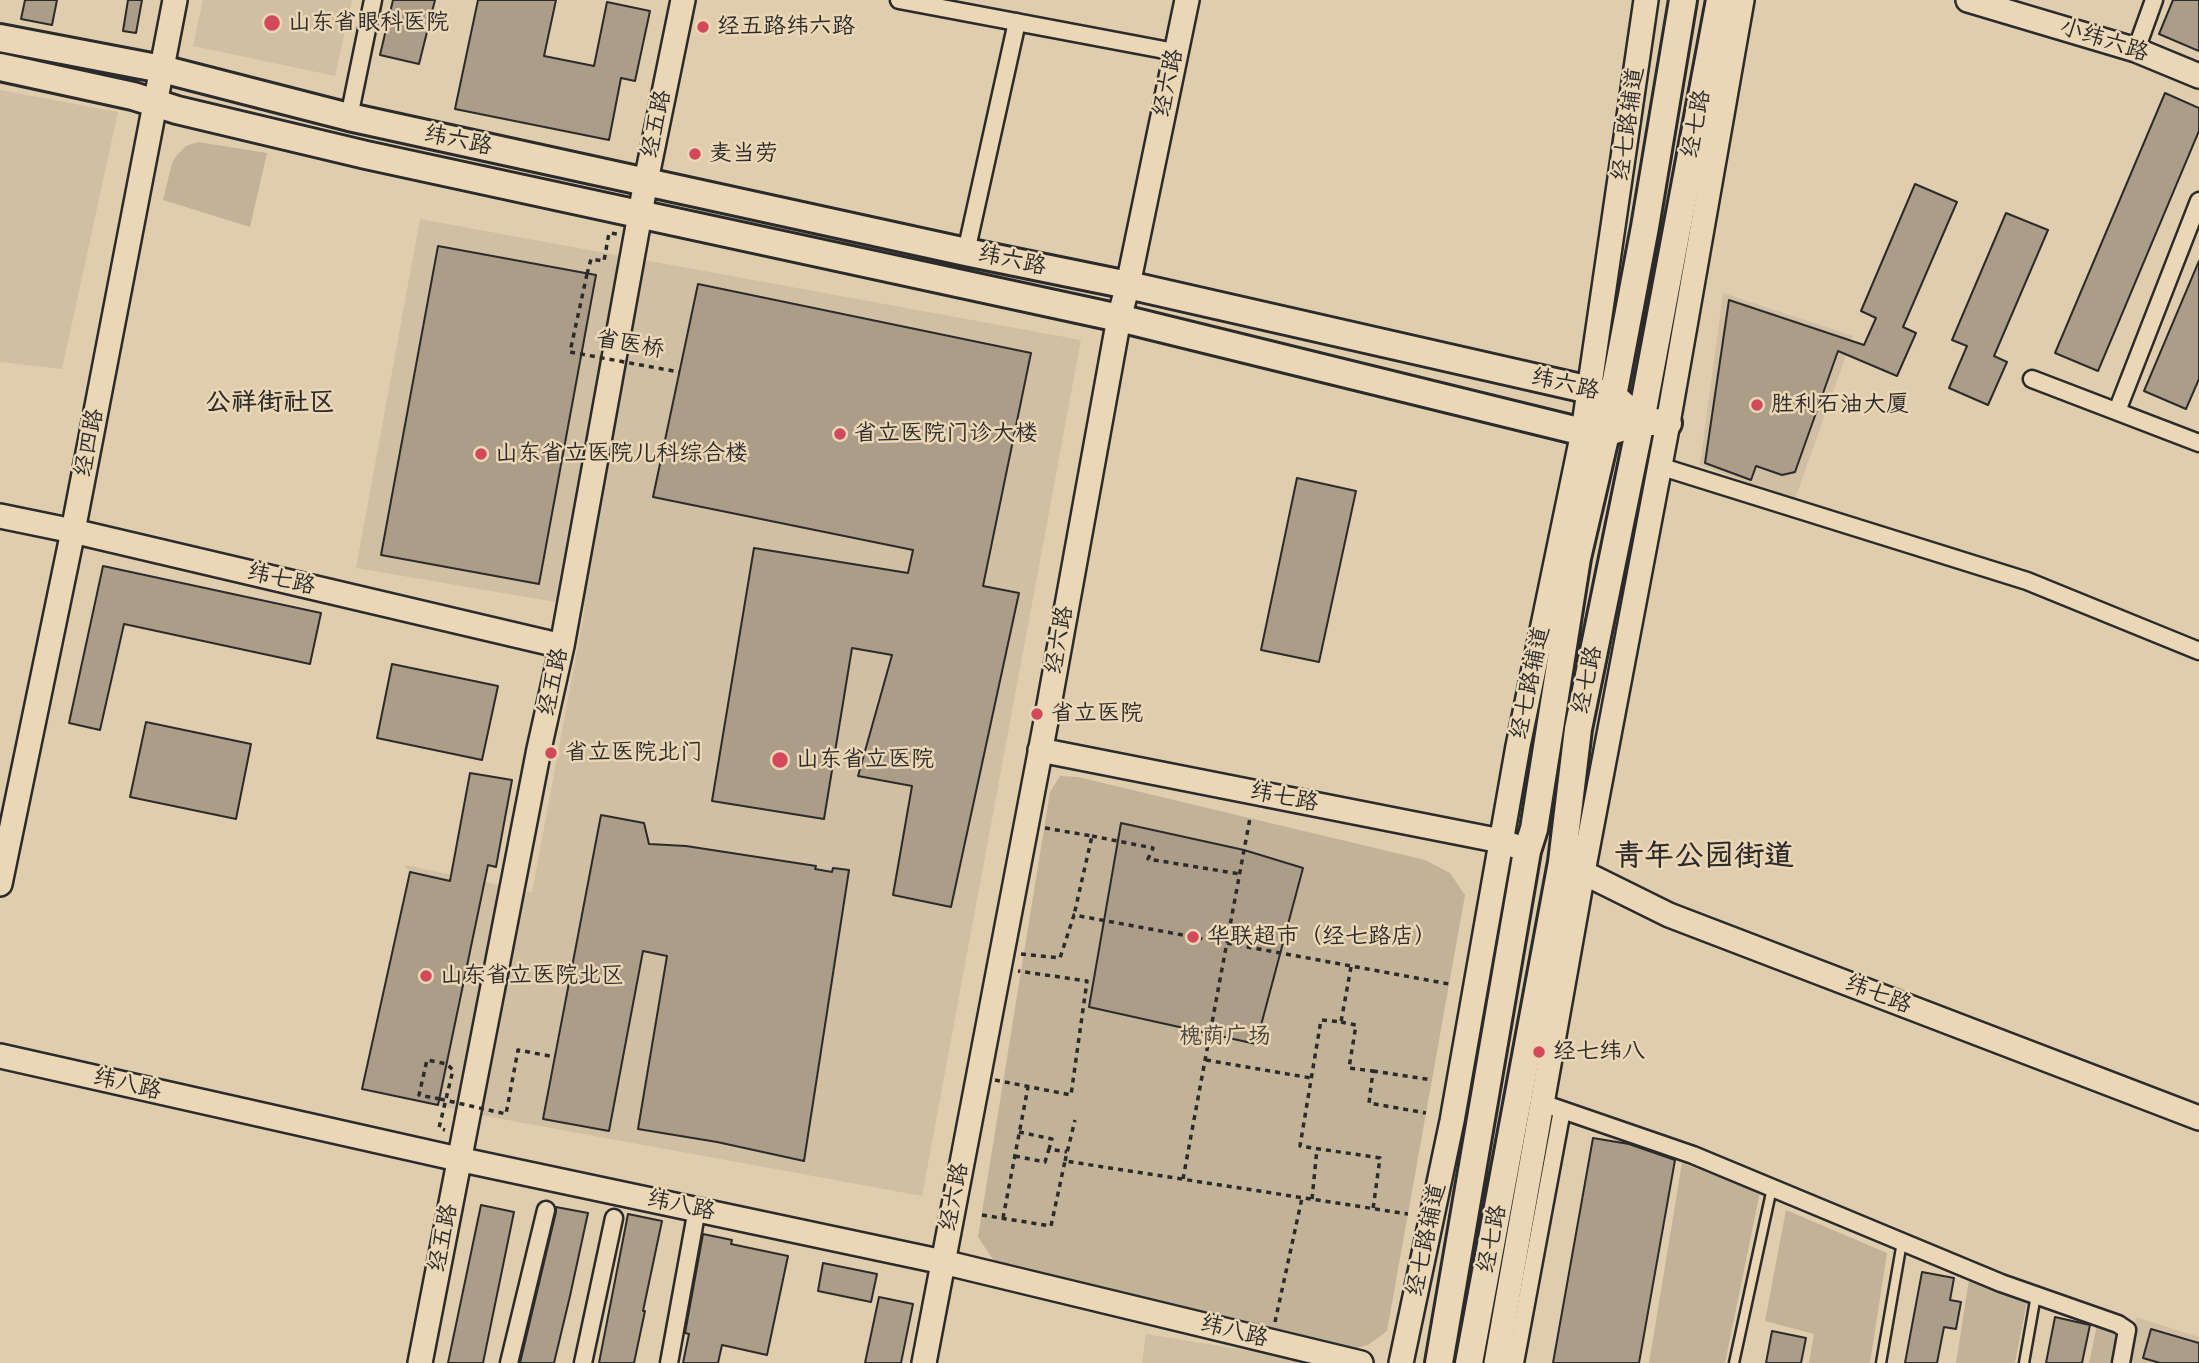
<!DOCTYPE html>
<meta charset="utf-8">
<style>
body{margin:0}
canvas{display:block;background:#e0cdae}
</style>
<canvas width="2199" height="1363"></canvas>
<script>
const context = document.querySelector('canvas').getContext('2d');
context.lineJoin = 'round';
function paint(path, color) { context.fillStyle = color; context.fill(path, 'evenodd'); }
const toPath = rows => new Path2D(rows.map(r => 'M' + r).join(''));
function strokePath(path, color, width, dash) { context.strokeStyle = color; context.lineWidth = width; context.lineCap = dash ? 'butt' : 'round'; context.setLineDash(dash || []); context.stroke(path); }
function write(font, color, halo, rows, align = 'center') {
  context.font = font + ' "Balsamiq Sans","LXGW WenKai TC",sans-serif'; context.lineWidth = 5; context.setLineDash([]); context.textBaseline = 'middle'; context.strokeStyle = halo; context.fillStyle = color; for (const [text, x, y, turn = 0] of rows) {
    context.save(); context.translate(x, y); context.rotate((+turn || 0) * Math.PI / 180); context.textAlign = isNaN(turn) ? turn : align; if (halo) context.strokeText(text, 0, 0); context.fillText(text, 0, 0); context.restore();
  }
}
paint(toPath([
 [203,0,352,0,335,76,193,46],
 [0,90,118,112,62,369,0,362],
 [420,219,1081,340,922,1196,491,1117,362,1089,410,873,405,865,532,892,585,607,356,568],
 [1723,293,1853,336,1795,499,1700,465],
 [2136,1317,2199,1337,2199,1363,2127,1363],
 [1146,1334,1325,1363,1142,1363]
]), '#d0bfa2');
paint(toPath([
 [198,142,267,153,250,227,163,200,172,163,177,155,186,146],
 [1060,776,1078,777,1425,860,1450,873,1465,895,1387,1331,1368,1345,1352,1349,994,1261,978,1237,1050,792],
 [1682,1163,1760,1192,1725,1363,1649,1363],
 [1786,1210,1887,1253,1870,1363,1809,1363,1814,1334,1765,1321],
 [1969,1280,2027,1302,2015,1363,1956,1363],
 [2097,1325,2121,1330,2116,1363,2089,1363]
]), '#c1b298');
const building = toPath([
 [25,0,57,0,52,25,21,19,25,0],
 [128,0,142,0,136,33,123,31,128,0],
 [393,0,435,0,419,64,380,55,393,0],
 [478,0,556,0,544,56,594,66,607,2,650,11,635,81,621,78,609,140,455,109,478,0],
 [2173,0,2199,0,2199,51,2159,34,2173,0],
 [2165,93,2199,108,2199,131,2098,371,2055,353,2165,93],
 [1915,184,1957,202,1903,327,1916,333,1897,376,1838,351,1795,472,1782,475,1756,466,1751,480,1705,463,1729,300,1864,345,1876,318,1861,311,1915,184],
 [2006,213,2048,230,1994,356,2007,362,1988,405,1949,388,1967,346,1952,340,2006,213],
 [438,246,596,275,539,584,381,555,438,246],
 [2199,261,2199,379,2186,409,2144,391,2199,261],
 [698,284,1031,353,983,586,1019,593,951,907,893,895,912,786,858,776,892,655,852,648,824,819,712,801,754,548,908,573,913,550,653,497,698,284],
 [1297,478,1356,491,1319,662,1261,650,1297,478],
 [103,566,321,613,310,664,124,624,100,730,69,723,103,566],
 [392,664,498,686,482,760,377,738,392,664],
 [146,722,251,744,236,819,130,797,146,722],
 [470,773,512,780,496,867,488,865,438,1105,362,1089,410,872,450,881,470,773],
 [601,815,644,823,649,844,686,846,816,866,815,869,832,872,833,868,849,870,804,1161,717,1142,638,1129,667,956,643,951,609,1131,543,1119,601,815],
 [1121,823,1244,850,1303,868,1256,1044,1089,1007,1121,823],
 [1593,1138,1629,1144,1675,1160,1639,1363,1553,1363,1593,1138],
 [481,1205,514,1212,483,1363,448,1363,481,1205],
 [556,1207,588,1213,570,1296,554,1363,520,1363,556,1212,556,1207],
 [628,1214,662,1221,643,1311,645,1311,634,1363,599,1363,628,1214],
 [703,1234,732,1240,731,1244,788,1256,767,1355,722,1345,718,1363,683,1363,689,1334,685,1333,703,1234],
 [823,1263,877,1274,871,1302,818,1291,823,1263],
 [1922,1272,1954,1278,1950,1300,1961,1302,1956,1329,1944,1327,1937,1363,1905,1363,1922,1272],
 [879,1297,913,1304,901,1363,865,1363,879,1297],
 [2055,1317,2090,1325,2082,1363,2046,1363,2055,1317],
 [2151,1329,2199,1343,2199,1363,2160,1363,2143,1358,2151,1329],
 [1772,1331,1806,1338,1801,1363,1766,1363,1772,1331]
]);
paint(building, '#ab9d87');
strokePath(building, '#2b2b2b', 2);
const lane = toPath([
 [1734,1363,1772,1188],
 [1881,1363,1902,1242],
 [2024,1363,2036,1295]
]);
const street = toPath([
 [899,0,1175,52],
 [2136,50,2154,0],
 [349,117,373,0],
 [966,252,1017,22],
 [2032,379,2199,443],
 [2117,411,2199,201],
 [1659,466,2027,581,2199,651],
 [1542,1103,1693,1155,2001,1283,2118,1324,2127,1330,2121,1363],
 [509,1363,546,1210],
 [583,1363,614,1218],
 [669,1363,697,1209],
 [1515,1363,1562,1110]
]);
const secondary = toPath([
 [1968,0,2136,50,2199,76],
 [0,516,73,531,562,646],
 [1040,750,1501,841,1515,846],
 [1572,867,1669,915,2199,1118],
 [0,884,73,531,175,0],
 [0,1056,458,1159,943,1262,1361,1363],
 [420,1363,539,749,562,646,646,181,683,0],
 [924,1363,1047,716,1119,318,1128,285,1187,0],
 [1401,1363,1452,1121,1518,746,1583,432,1646,0],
 [1496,1363,1583,872,1668,423,1742,0]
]);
const primary = toPath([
 [0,38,162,69,349,117,966,252,1128,285,1590,390,1613,396,1641,421],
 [0,67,133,96,177,110,366,155,1119,318,1583,432,1606,433,1641,421,1668,423],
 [1439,1363,1527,851,1534,829,1577,558,1606,433,1645,227,1683,0],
 [1469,1363,1562,862,1578,729,1641,421,1720,0]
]);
strokePath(lane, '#2b2b2b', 13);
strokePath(street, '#2b2b2b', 21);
strokePath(secondary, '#2b2b2b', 28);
strokePath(primary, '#2b2b2b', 32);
strokePath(toPath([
 [587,274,591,259,604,261,609,233,617,234],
 [1045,828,1092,836,1074,915],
 [1092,836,1153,848,1148,859,1240,874],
 [1021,954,1060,958,1074,915,1449,984],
 [1351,967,1341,1022,1321,1020,1300,1146,1380,1158,1373,1209],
 [1341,1022,1356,1025,1349,1068,1373,1071,1369,1103,1426,1113],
 [1206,1060,1311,1078],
 [1373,1071,1432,1080],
 [995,1080,1071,1095,1087,981,1018,971],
 [440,1099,419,1095,427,1060,447,1064,453,1070,439,1128,445,1130],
 [1019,1132,1052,1139,1049,1149],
 [1015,1156,1045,1162,1049,1149,1067,1152],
 [1065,1161,1075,1120],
 [1183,1179,1250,818],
 [1312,1199,1317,1149],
 [982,1215,1051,1226,1065,1161,1408,1214],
 [1003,1218,1028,1087],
 [1275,1322,1302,1198]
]), '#2b2b2b', 3.5, [5, 5]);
strokePath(lane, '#ebd7b6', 8);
strokePath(street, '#ebd7b6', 16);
strokePath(secondary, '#ebd7b6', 23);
strokePath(primary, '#ebd7b6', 26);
strokePath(toPath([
 [587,274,570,352,679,372],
 [440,1099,506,1114,518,1050,555,1057]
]), '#2b2b2b', 3.5, [5, 5]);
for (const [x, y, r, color] of [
 [272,23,9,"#d1495b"],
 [703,27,7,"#d1495b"],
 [695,154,7,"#d1495b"],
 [1757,405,7,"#d1495b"],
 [840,434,7,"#d1495b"],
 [481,454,7,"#d1495b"],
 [1037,714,7,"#d1495b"],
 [551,753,7,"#d1495b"],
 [780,760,9,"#d1495b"],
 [1193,937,7,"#d1495b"],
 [426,976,7,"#d1495b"],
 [1539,1052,7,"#d1495b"]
]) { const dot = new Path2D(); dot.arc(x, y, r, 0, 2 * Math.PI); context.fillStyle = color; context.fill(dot); strokePath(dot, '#ebd7b6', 2.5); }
write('23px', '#2b2b2b', '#ebd7b6', [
 ["山东省眼科医院",288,23],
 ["经五路纬六路",717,27],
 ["麦当劳",709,154],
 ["胜利石油大厦",1771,405],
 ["省立医院门诊大楼",854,434],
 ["山东省立医院儿科综合楼",495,454],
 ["省立医院",1051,714],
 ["省立医院北门",565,753],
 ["山东省立医院",796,760],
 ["华联超市（经七路店）",1207,937],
 ["山东省立医院北区",440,976],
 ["经七纬八",1553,1052]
], 'left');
write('23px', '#2b2b2b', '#ebd7b6', [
 ["小纬六路",2104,41,18],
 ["经六路",1169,83,-78],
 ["经五路",657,124,-78],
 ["经七路辅道",1629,124,-82],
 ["经七路",1697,124,-79],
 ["纬六路",458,141,12],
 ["纬六路",1012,261,12],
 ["省医桥",630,345,10],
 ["纬六路",1565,385,13],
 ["经四路",90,443,-79],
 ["纬七路",281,580,13],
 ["经六路",1060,640,-80],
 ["经七路",1588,680,-78],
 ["经五路",554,682,-78],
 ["经七路辅道",1531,683,-78],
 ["纬七路",1284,798,11],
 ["纬七路",1878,995,21],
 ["纬八路",127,1085,13],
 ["经六路",955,1197,-79],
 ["纬八路",681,1206,12],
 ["经五路",444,1238,-79],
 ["经七路",1493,1239,-79],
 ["经七路辅道",1427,1240,-78],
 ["纬八路",1234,1332,14]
]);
write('23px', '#494641', '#ebd7b6', [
 ["槐荫广场",1225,1037]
]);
write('bold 26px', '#2b2b2b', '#ebd7b6', [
 ["公祥街社区",270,403]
]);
write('bold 30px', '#2b2b2b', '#ebd7b6', [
 ["青年公园街道",1704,857]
]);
</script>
